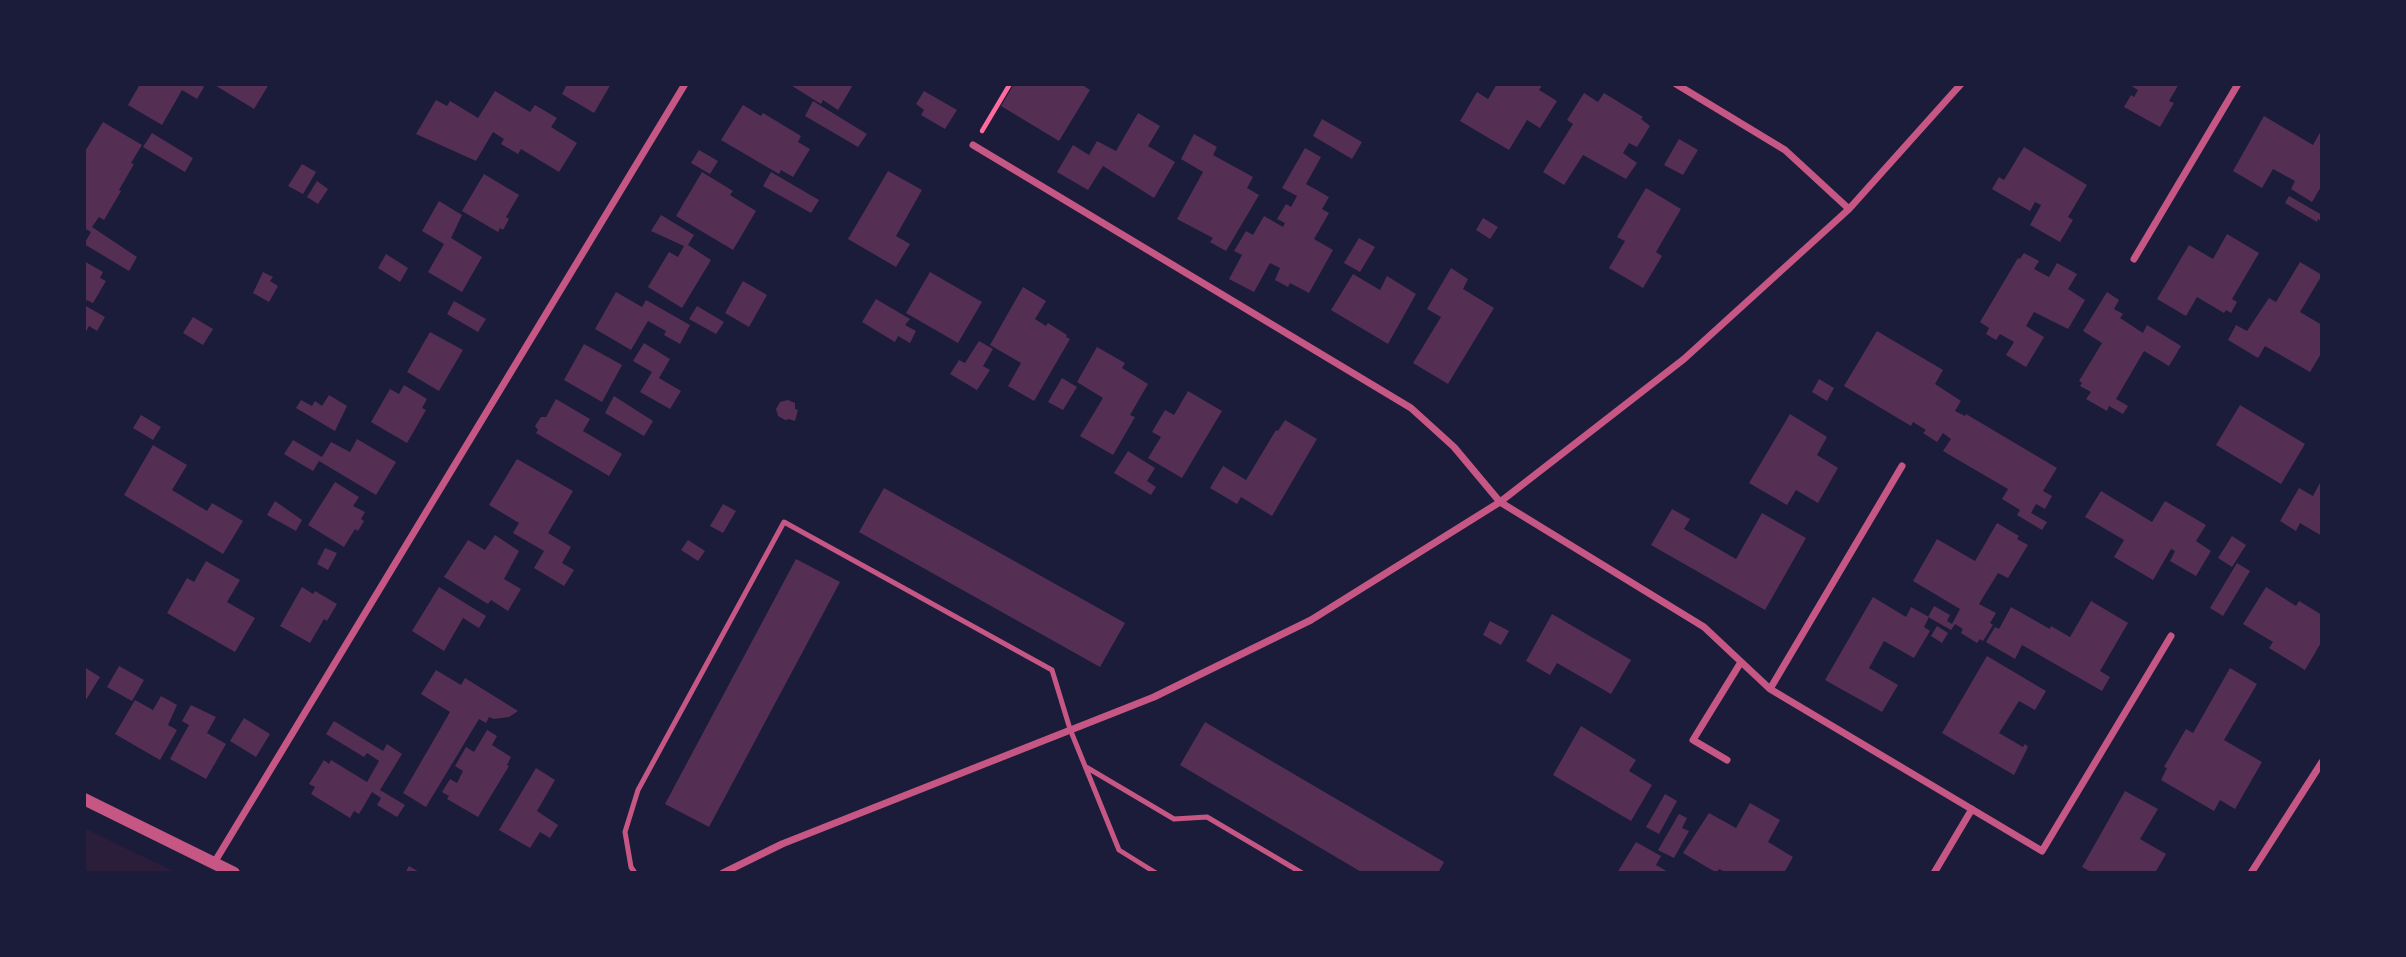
<!DOCTYPE html>
<style>
body{margin:0}
#map{position:relative;width:2406px;height:957px;overflow:hidden;background:#1b1b3a;font-family:"Titillium Web",sans-serif}
canvas{display:block}
.frame{position:absolute;inset:0;border:86px solid #1b1b3a;pointer-events:none}
</style>
<div id="map">
<canvas width="2406" height="957"></canvas>
<div class="frame"></div>
</div>
<script>
const context = document.querySelector('canvas').getContext('2d');
context.lineJoin = 'round';
function paint(path, color) { context.fillStyle = color; context.fill(path, 'evenodd'); }
const toPath = rows => new Path2D(rows.map(r => 'M' + r).join(''));
function strokePath(path, color, width, dash) { context.strokeStyle = color; context.lineWidth = width; context.lineCap = dash ? 'butt' : 'round'; context.setLineDash(dash || []); context.stroke(path); }
paint(toPath([
 [84,828,177,873,84,873]
]), '#2a1e3b');
paint(toPath([
 [140,84,200,84,204,87,197,99,182,90,162,125,128,105],
 [213,84,269,84,254,109],
 [567,84,611,84,594,113,562,94],
 [789,84,851,84,853,85,838,110,823,100,821,104],
 [1014,84,1081,84,1090,90,1059,141,1001,106],
 [1497,84,1543,84,1539,90,1557,101,1540,128,1527,120,1509,150,1460,121,1477,92,1488,99],
 [2128,84,2179,84,2169,101,2174,103,2160,127,2124,107,2131,95,2134,97,2138,90],
 [495,91,530,112,535,105,557,118,551,127,577,143,559,172,521,149,518,154,501,144,504,139,493,132,476,161,416,134,436,100,447,106,450,101,478,118],
 [924,91,957,110,945,129,921,115,924,110,916,104],
 [1584,93,1598,102,1604,93,1643,117,1641,119,1650,126,1637,147,1629,143,1623,153,1637,163,1626,179,1583,155,1564,185,1543,172,1573,124,1567,120],
 [813,101,867,134,858,147,805,116],
 [743,105,761,116,763,113,801,136,798,142,810,149,793,177,781,170,779,174,721,140],
 [1138,113,1160,126,1148,146,1175,162,1154,198,1103,166,1088,190,1057,172,1073,145,1089,155,1097,141,1116,151],
 [2264,116,2313,145,2322,129,2322,185,2312,202,2291,189,2295,181,2273,169,2262,188,2233,171],
 [1322,119,1362,142,1352,159,1313,136],
 [103,122,142,145,131,163,134,164,119,190,121,191,104,220,99,217,92,227,137,257,129,271,84,244,91,232,84,228,84,153],
 [152,133,193,158,185,172,143,147],
 [1194,134,1217,147,1213,155,1253,177,1247,188,1259,195,1226,251,1210,242,1213,238,1177,219,1203,172,1181,159],
 [1679,139,1698,150,1683,175,1664,165],
 [2024,147,2087,185,2068,217,2073,220,2060,242,2030,225,2041,205,2035,202,2030,211,1992,189,1999,177,2004,180],
 [1305,148,1321,157,1306,184,1329,197,1322,209,1329,213,1314,239,1333,250,1309,293,1290,283,1288,287,1275,280,1280,268,1270,263,1254,292,1229,279,1242,255,1234,251,1246,231,1253,235,1264,216,1283,227,1285,223,1277,219,1286,204,1291,207,1297,196,1282,188],
 [699,150,718,161,710,174,691,163],
 [302,164,316,172,303,194,288,186],
 [888,171,922,190,896,236,910,244,896,267,848,239],
 [702,172,733,191,730,195,756,211,733,250,676,216],
 [771,172,819,200,811,213,763,186],
 [484,174,519,195,506,217,509,219,503,230,500,228,498,232,462,211],
 [317,181,328,189,318,204,307,197],
 [1646,188,1681,209,1656,252,1662,256,1643,288,1609,268,1625,241,1617,237],
 [2289,196,2322,215,2322,222,2318,219,2317,222,2285,203],
 [439,201,462,215,451,238,482,257,462,292,428,272,444,244,422,231],
 [661,215,694,235,688,245,711,260,682,308,648,287,669,252,678,257,684,246,651,231],
 [1483,218,1498,227,1490,239,1476,230],
 [2227,234,2259,253,2232,299,2237,302,2231,313,2226,310,2224,313,2197,297,2186,316,2157,299,2189,245,2213,259],
 [1359,238,1375,247,1360,272,1344,263],
 [2024,253,2039,261,2034,269,2049,277,2057,263,2077,274,2068,289,2085,300,2068,329,2034,312,2026,326,2044,337,2026,367,2006,355,2014,342,2000,334,1996,340,1986,334,1989,328,1980,322,2018,258,2020,259],
 [386,254,408,268,400,282,378,268],
 [84,261,103,272,100,278,106,281,93,303,87,300,84,304],
 [2300,262,2322,275,2300,312,2322,325,2322,352,2310,372,2265,346,2258,358,2228,340,2236,325,2247,331,2269,298,2276,302],
 [1451,268,1468,279,1463,289,1494,308,1448,384,1413,363,1441,317,1427,309],
 [263,272,273,277,270,281,278,286,269,302,253,293],
 [930,272,982,302,958,343,906,313],
 [1353,274,1380,290,1387,276,1416,294,1388,344,1331,310],
 [743,281,767,295,749,327,725,313],
 [1023,287,1046,301,1035,319,1046,326,1048,323,1067,335,1066,337,1070,339,1034,401,1008,386,1021,363,990,345],
 [616,292,642,307,646,300,690,325,680,344,664,335,666,331,648,321,631,350,595,329],
 [2107,292,2119,300,2114,309,2123,314,2120,318,2143,333,2147,325,2181,346,2169,366,2144,351,2116,399,2128,406,2123,414,2109,406,2107,411,2086,399,2091,392,2080,386,2082,383,2079,381,2102,343,2083,331],
 [876,299,910,319,905,325,916,331,910,343,898,336,895,342,862,322],
 [454,301,486,319,478,332,447,314],
 [84,305,105,317,97,331,89,326,84,335],
 [697,306,724,322,716,334,689,319],
 [193,317,213,329,203,345,183,333],
 [1877,331,1943,370,1935,384,1961,401,1955,411,1965,416,1966,414,2057,468,2043,491,2052,496,2045,509,2036,504,2031,513,2047,522,2042,530,2017,515,2020,510,2002,499,2008,489,1943,451,1951,439,1943,433,1937,442,1923,433,1926,430,1913,422,1911,426,1844,386],
 [430,332,463,350,439,391,407,372],
 [979,341,993,349,983,366,990,370,977,390,950,374,959,360,965,363],
 [644,343,670,359,659,378,681,391,670,409,640,392,652,372,633,361],
 [584,344,622,365,602,402,564,380],
 [1097,347,1125,363,1122,368,1148,384,1130,415,1135,417,1113,455,1080,436,1103,398,1077,382],
 [1062,378,1077,387,1063,410,1048,402],
 [1819,379,1834,388,1827,401,1812,392],
 [404,385,427,399,422,408,426,410,407,443,371,422,390,389,399,394],
 [1188,391,1222,411,1182,478,1148,458,1161,437,1152,432,1165,410,1174,415],
 [329,395,347,406,335,431,296,408,301,400,312,406,315,401,322,406],
 [614,396,653,421,644,436,605,413],
 [556,399,590,419,583,431,622,454,609,476,536,433,538,430,535,426,541,417,546,417],
 [788,400,795,403,795,409,798,410,795,421,789,419,785,420,778,416,776,409,780,402],
 [2240,405,2305,444,2281,484,2216,445],
 [1790,414,1827,437,1817,455,1838,468,1818,503,1796,490,1787,505,1749,483],
 [141,415,161,427,153,440,133,428],
 [1285,420,1317,439,1272,516,1241,497,1237,504,1210,488,1223,466,1246,480,1276,430,1278,431],
 [357,439,396,462,376,495,319,461,313,471,284,454,293,440,322,457,331,442,350,452],
 [153,445,187,465,172,490,207,511,212,503,243,521,223,554,124,495],
 [1128,451,1155,468,1147,481,1156,487,1151,495,1114,473],
 [517,459,573,491,548,533,571,547,562,563,574,570,564,586,534,568,544,551,513,533,519,523,489,505],
 [2322,479,2322,536,2300,523,2296,531,2280,521,2299,488,2313,496],
 [335,482,359,497,353,506,365,512,361,519,364,521,358,531,355,529,344,547,308,525],
 [884,488,1125,623,1100,667,859,532],
 [2101,491,2152,522,2165,501,2206,525,2196,541,2211,551,2196,576,2170,561,2175,551,2171,549,2153,580,2114,557,2124,540,2085,517],
 [275,501,302,520,296,531,267,515],
 [723,504,736,511,723,533,710,526],
 [1672,509,1690,519,1684,529,1736,559,1762,513,1806,538,1765,610,1651,545],
 [1997,523,2019,536,2017,539,2028,545,2008,578,1998,573,1979,604,1996,613,1990,623,1993,625,1983,641,1980,639,1977,643,1961,633,1963,629,1955,624,1951,630,1928,617,1934,606,1950,615,1947,621,1952,624,1960,609,1913,581,1937,539,1975,561],
 [495,535,519,551,504,579,521,589,508,611,491,600,488,604,444,577,468,540,485,550],
 [2232,536,2246,545,2232,567,2218,558],
 [688,540,705,551,698,561,681,550],
 [325,548,337,553,328,570,317,564],
 [796,559,840,582,709,827,665,804],
 [206,561,240,580,227,602,255,618,235,652,167,613,187,578,194,582],
 [2237,563,2250,571,2223,616,2210,608],
 [302,587,313,594,315,591,337,604,327,621,324,619,310,643,280,626],
 [439,587,486,616,479,628,463,618,444,651,412,631],
 [2266,587,2296,606,2299,601,2322,615,2322,641,2305,670,2269,648,2273,642,2243,624],
 [1873,597,1906,617,1911,607,1929,617,1924,627,1930,631,1914,658,1884,641,1869,668,1898,685,1882,712,1825,680],
 [2091,601,2128,623,2100,671,2110,677,2102,691,2022,645,2015,659,1986,642,1995,627,1999,629,2011,607,2050,629,2051,626,2070,637],
 [1552,614,1631,660,1611,694,1557,663,1550,675,1526,661],
 [1490,621,1509,631,1501,645,1483,635],
 [1937,626,1948,633,1942,643,1931,636],
 [1987,656,2046,691,2035,710,2019,701,1999,733,2023,747,2025,744,2028,747,2014,775,1942,733],
 [119,666,144,680,132,701,107,687],
 [84,667,100,677,84,703],
 [2230,668,2257,684,2224,740,2262,762,2235,809,2220,800,2214,811,2161,780,2167,768,2164,767,2186,729,2193,733],
 [436,670,461,685,465,678,518,711,509,717,494,719,489,717,486,723,479,719,426,807,403,793,450,712,421,694],
 [161,696,177,705,168,725,177,730,160,760,115,734,135,700,153,710],
 [191,705,216,717,207,733,226,744,206,779,170,759,189,725,182,721],
 [244,718,270,734,256,757,230,741],
 [334,721,383,751,387,744,402,754,380,790,405,805,397,817,377,805,381,798,372,792,359,814,354,811,350,818,311,794,315,787,309,784,324,760,329,764,331,760,367,782,379,761,367,753,364,757,326,734],
 [1205,722,1444,862,1438,873,1363,873,1180,765],
 [1581,726,1636,760,1629,771,1652,785,1631,821,1553,775],
 [487,730,497,736,492,745,511,757,507,765,509,766,478,817,447,799,449,796,442,792,450,779,457,783,463,771,455,766,466,747,474,752],
 [536,768,555,780,537,811,558,825,550,838,540,832,530,848,499,830],
 [2125,791,2158,809,2140,839,2166,854,2155,873,2093,873,2082,867],
 [1665,794,1677,801,1659,834,1646,827],
 [1750,803,1780,820,1768,842,1793,857,1784,873,1727,873,1719,869,1717,873,1683,853,1709,813,1736,828],
 [1679,814,1687,818,1682,828,1689,831,1674,858,1658,850],
 [1636,842,1661,856,1656,865,1670,873,1617,873],
 [409,866,421,873,405,873]
]), '#542f53');
strokePath(toPath([
 [982,131,1010,84]
]), '#ff6b9d', 4.5);
strokePath(toPath([
 [1086,767,1174,819,1207,817,1302,873],
 [635,873,631,867,625,832,638,790,784,522,1052,670,1070,729,1119,850,1156,873]
]), '#c65784', 5);
strokePath(toPath([
 [1676,84,1785,150,1849,209],
 [973,145,1411,408,1454,447,1500,502,1704,627,1770,689,2042,851,2171,636],
 [2134,259,2238,84],
 [1770,689,1902,466],
 [1727,760,1693,740,1741,662],
 [214,863,685,84],
 [723,873,782,844,1154,697,1311,620,1500,502,1684,359,1849,209,1961,84],
 [1934,873,1972,809],
 [2251,873,2322,762]
]), '#c65784', 7);
strokePath(toPath([
 [84,799,234,873]
]), '#c65784', 12);
</script>
